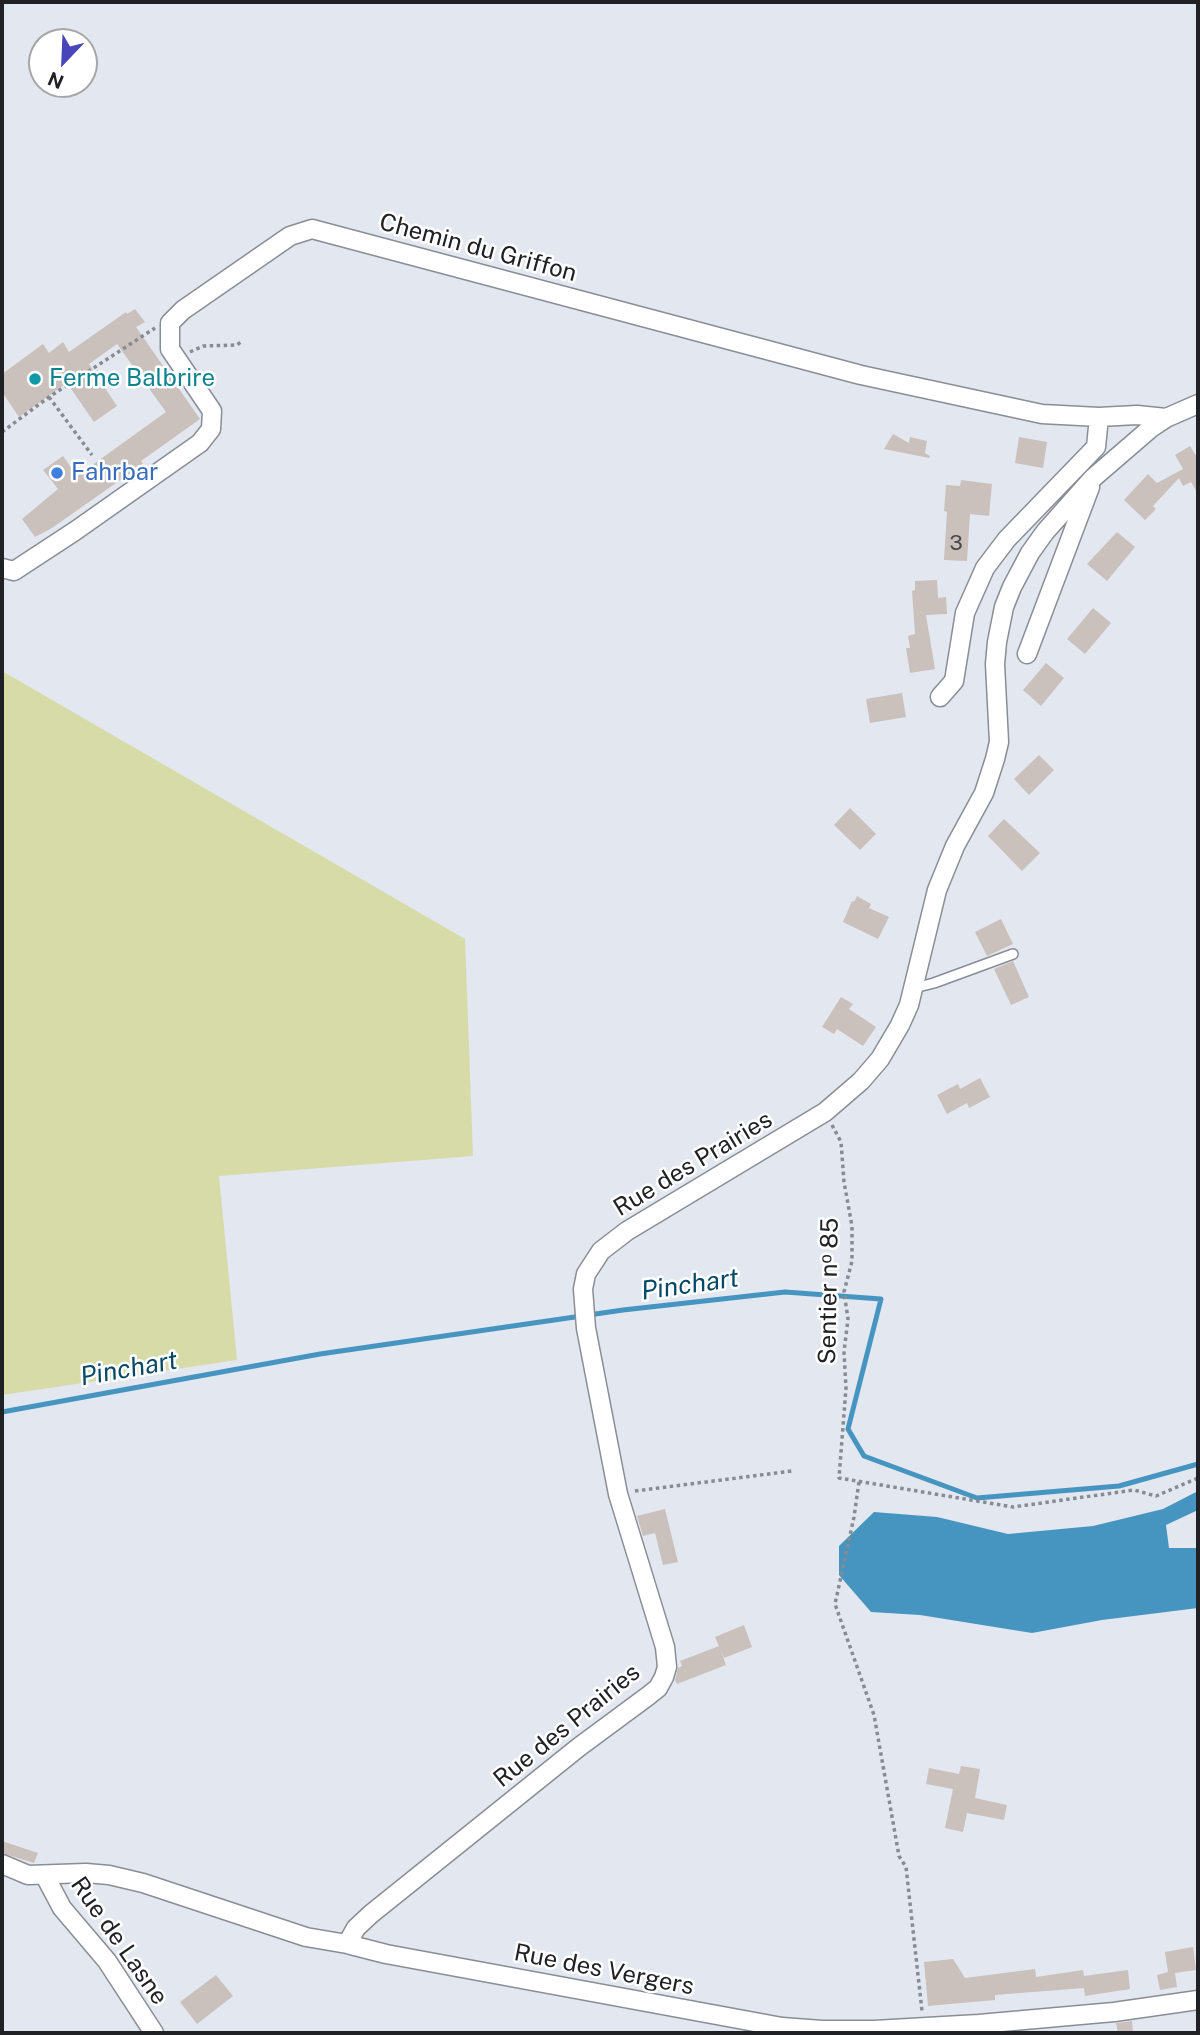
<!DOCTYPE html>
<meta charset="utf-8">
<style>
body{margin:0}
#map{position:relative;width:1200px;height:2035px;overflow:hidden;background:#e3e7f0;font-family:"Public Sans",sans-serif}
canvas{display:block}
.frame{position:absolute;inset:0;border:4px solid #202124;pointer-events:none}
.north{position:absolute;left:28px;top:28px;width:70px;height:70px;box-sizing:border-box;background:#fff;border:2px solid #a6a6a7;border-radius:50%;rotate:203deg;font-size:19px;font-weight:700;line-height:28px;text-align:center;color:#202124}
.north::after{content:'';display:block;margin:auto;width:24px;height:32px;background:#4945bb;clip-path:polygon(50% 0,100% 100%,50% 72%,0 100%)}
</style>
<div id="map">
<canvas width="1200" height="2035"></canvas>
<div class="frame"></div>
<div class="north">N</div>
</div>
<script>
const context = document.querySelector('canvas').getContext('2d');
context.lineJoin = 'round';
function paint(path, color) { context.fillStyle = color; context.fill(path, 'evenodd'); }
const toPath = rows => new Path2D(rows.map(r => 'M' + r).join(''));
function strokePath(path, color, width, dash) { context.strokeStyle = color; context.lineWidth = width; context.lineCap = dash ? 'butt' : 'round'; context.setLineDash(dash || []); context.stroke(path); }
function write(font, color, halo, rows, align = 'center') {
  context.font = font + ' "Public Sans",sans-serif'; context.lineWidth = 5; context.setLineDash([]); context.textBaseline = 'middle'; context.strokeStyle = halo; context.fillStyle = color; for (const [text, x, y, turn = 0] of rows) {
    context.save(); context.translate(x, y); context.rotate((+turn || 0) * Math.PI / 180); context.textAlign = isNaN(turn) ? turn : align; if (halo) context.strokeText(text, 0, 0); context.fillText(text, 0, 0); context.restore();
  }
}
paint(toPath([
 [2,671,465,939,473,1156,219,1176,237,1360,2,1395]
]), '#d6dba8');
paint(toPath([
 [1198,1491,1198,1510,1166,1525,1169,1548,1198,1548,1198,1608,1102,1620,1032,1633,920,1615,871,1612,839,1575,839,1546,874,1512,937,1517,1008,1534,1093,1526,1163,1509]
]), '#4695c0');
strokePath(toPath([
 [2,1412,320,1354,623,1310,785,1292,881,1299,848,1429,864,1456,977,1498,1119,1486,1198,1464]
]), '#4695c0', 5);
paint(toPath([
 [135,309,145,322,136,327,200,419,141,461,143,464,52,528,35,537,22,519,58,489,43,470,63,456,77,476,166,412,117,344,89,364,117,406,94,422,67,383,19,417,2,392,2,374,43,344,49,353,63,342,69,352,126,312,127,314],
 [893,434,909,443,910,437,927,441,925,453,930,456,929,458,884,449],
 [1019,437,1047,442,1043,468,1015,463],
 [1190,446,1198,459,1198,494,1191,482,1183,486,1179,478,1153,506,1156,509,1145,520,1124,500,1148,474,1157,483,1183,469,1175,455],
 [961,480,992,484,989,516,970,514,967,561,944,560,947,512,944,511,946,485,960,486],
 [1117,532,1135,547,1107,581,1087,564],
 [937,580,938,598,946,597,947,614,926,615,935,669,910,673,906,648,910,648,908,636,915,634,912,591,915,590,915,581],
 [1093,608,1111,623,1085,654,1067,639],
 [1046,663,1064,678,1041,706,1023,690],
 [902,693,906,717,870,723,866,699],
 [1039,755,1054,770,1029,795,1014,779],
 [850,808,876,834,860,850,834,825],
 [1004,819,1040,853,1022,871,988,836],
 [857,896,871,904,869,908,889,917,878,939,843,922,852,901,854,902],
 [1001,919,1013,944,987,956,975,932],
 [1013,961,1029,997,1011,1005,994,969],
 [841,997,853,1004,849,1009,876,1027,863,1046,837,1029,834,1034,822,1027],
 [980,1078,990,1097,969,1108,967,1103,947,1114,937,1095,958,1084,960,1089],
 [665,1509,678,1562,663,1565,655,1533,643,1536,637,1516],
 [744,1625,752,1647,724,1658,715,1637],
 [719,1646,726,1665,677,1684,675,1680,678,1668,682,1666,680,1661],
 [961,1766,980,1769,975,1798,1007,1805,1004,1820,967,1813,963,1832,945,1828,953,1789,926,1784,929,1768,959,1774],
 [2,1841,38,1853,34,1863,2,1853],
 [1193,1947,1196,1970,1175,1973,1177,1987,1160,1990,1157,1975,1168,1972,1165,1952],
 [953,1959,965,1978,1035,1969,1036,1977,1083,1970,1084,1976,1128,1970,1130,1989,1085,1996,1084,1988,995,1995,995,2000,928,2006,924,1962],
 [216,1975,233,1996,197,2024,180,2002],
 [1132,2021,1133,2033,1118,2033,1116,2023]
]), '#cac0bc');
const service = toPath([
 [914,988,934,983,1013,954]
]);
const minor = toPath([
 [2,568,14,571,75,531,200,443,211,429,212,411,170,349,170,323,183,310,290,236,312,229,861,375,1042,414,1099,417,1137,415,1166,418],
 [1027,654,1090,487],
 [940,697,954,681,965,613,985,568,1007,539,1096,447,1099,417],
 [2,1864,28,1875,86,1873,109,1875,143,1883,306,1937,347,1944,386,1954,782,2027,822,2030,874,2030,979,2024,1114,2012,1198,2000],
 [45,1876,62,1908,107,1961,154,2033],
 [347,1944,356,1928,371,1914,579,1747,648,1696,658,1688,664,1677,667,1667,665,1647,618,1494,586,1328,583,1289,586,1274,601,1251,627,1231,825,1112,861,1081,880,1059,900,1025,909,1005,937,890,955,846,984,793,995,759,999,742,995,664,997,642,1004,607,1012,587,1030,553,1045,532,1093,478,1151,428,1166,418,1198,404]
]);
strokePath(service, '#898d95', 12);
strokePath(minor, '#898d95', 21);
strokePath(toPath([
 [190,352,203,346,237,345,242,341],
 [49,397,92,455],
 [2,432,49,397,155,328],
 [832,1125,841,1142,844,1182,852,1226,852,1261,844,1292,848,1319,844,1352,846,1388,839,1478,1013,1507,1134,1490,1156,1496,1198,1478],
 [859,1482,854,1517,835,1604,874,1715,899,1856,906,1867,922,2011],
 [635,1491,792,1471]
]), '#888b91', 3.5, [3.5, 3.5]);
strokePath(service, '#fff', 9);
strokePath(minor, '#fff', 18);
for (const [x, y, r, color] of [
 [35,379,7,"#0f9aa8"],
 [57,473,7,"#3f7fe0"]
]) { const dot = new Path2D(); dot.arc(x, y, r, 0, 2 * Math.PI); context.fillStyle = color; context.fill(dot); strokePath(dot, '#fff', 2.5); }
write('21px', '#4a494a', null, [
 ["3",956,544]
]);
write('24px', '#202124', '#fff', [
 ["Chemin du Griffon",478,248,15],
 ["Rue des Prairies",693,1164,-31],
 ["Sentier nᵒ 85",829,1291,-89],
 ["Rue des Prairies",567,1726,-39],
 ["Rue de Lasne",119,1941,55],
 ["Rue des Vergers",604,1970,11]
]);
write('24px', '#0d838f', '#fff', [
 ["Ferme Balbrire",49,379]
], 'left');
write('24px', '#366cbe', '#fff', [
 ["Fahrbar",71,473]
], 'left');
write('italic 26px', '#064967', '#fff', [
 ["Pinchart",690,1285,-8],
 ["Pinchart",129,1369,-10]
]);
</script>
